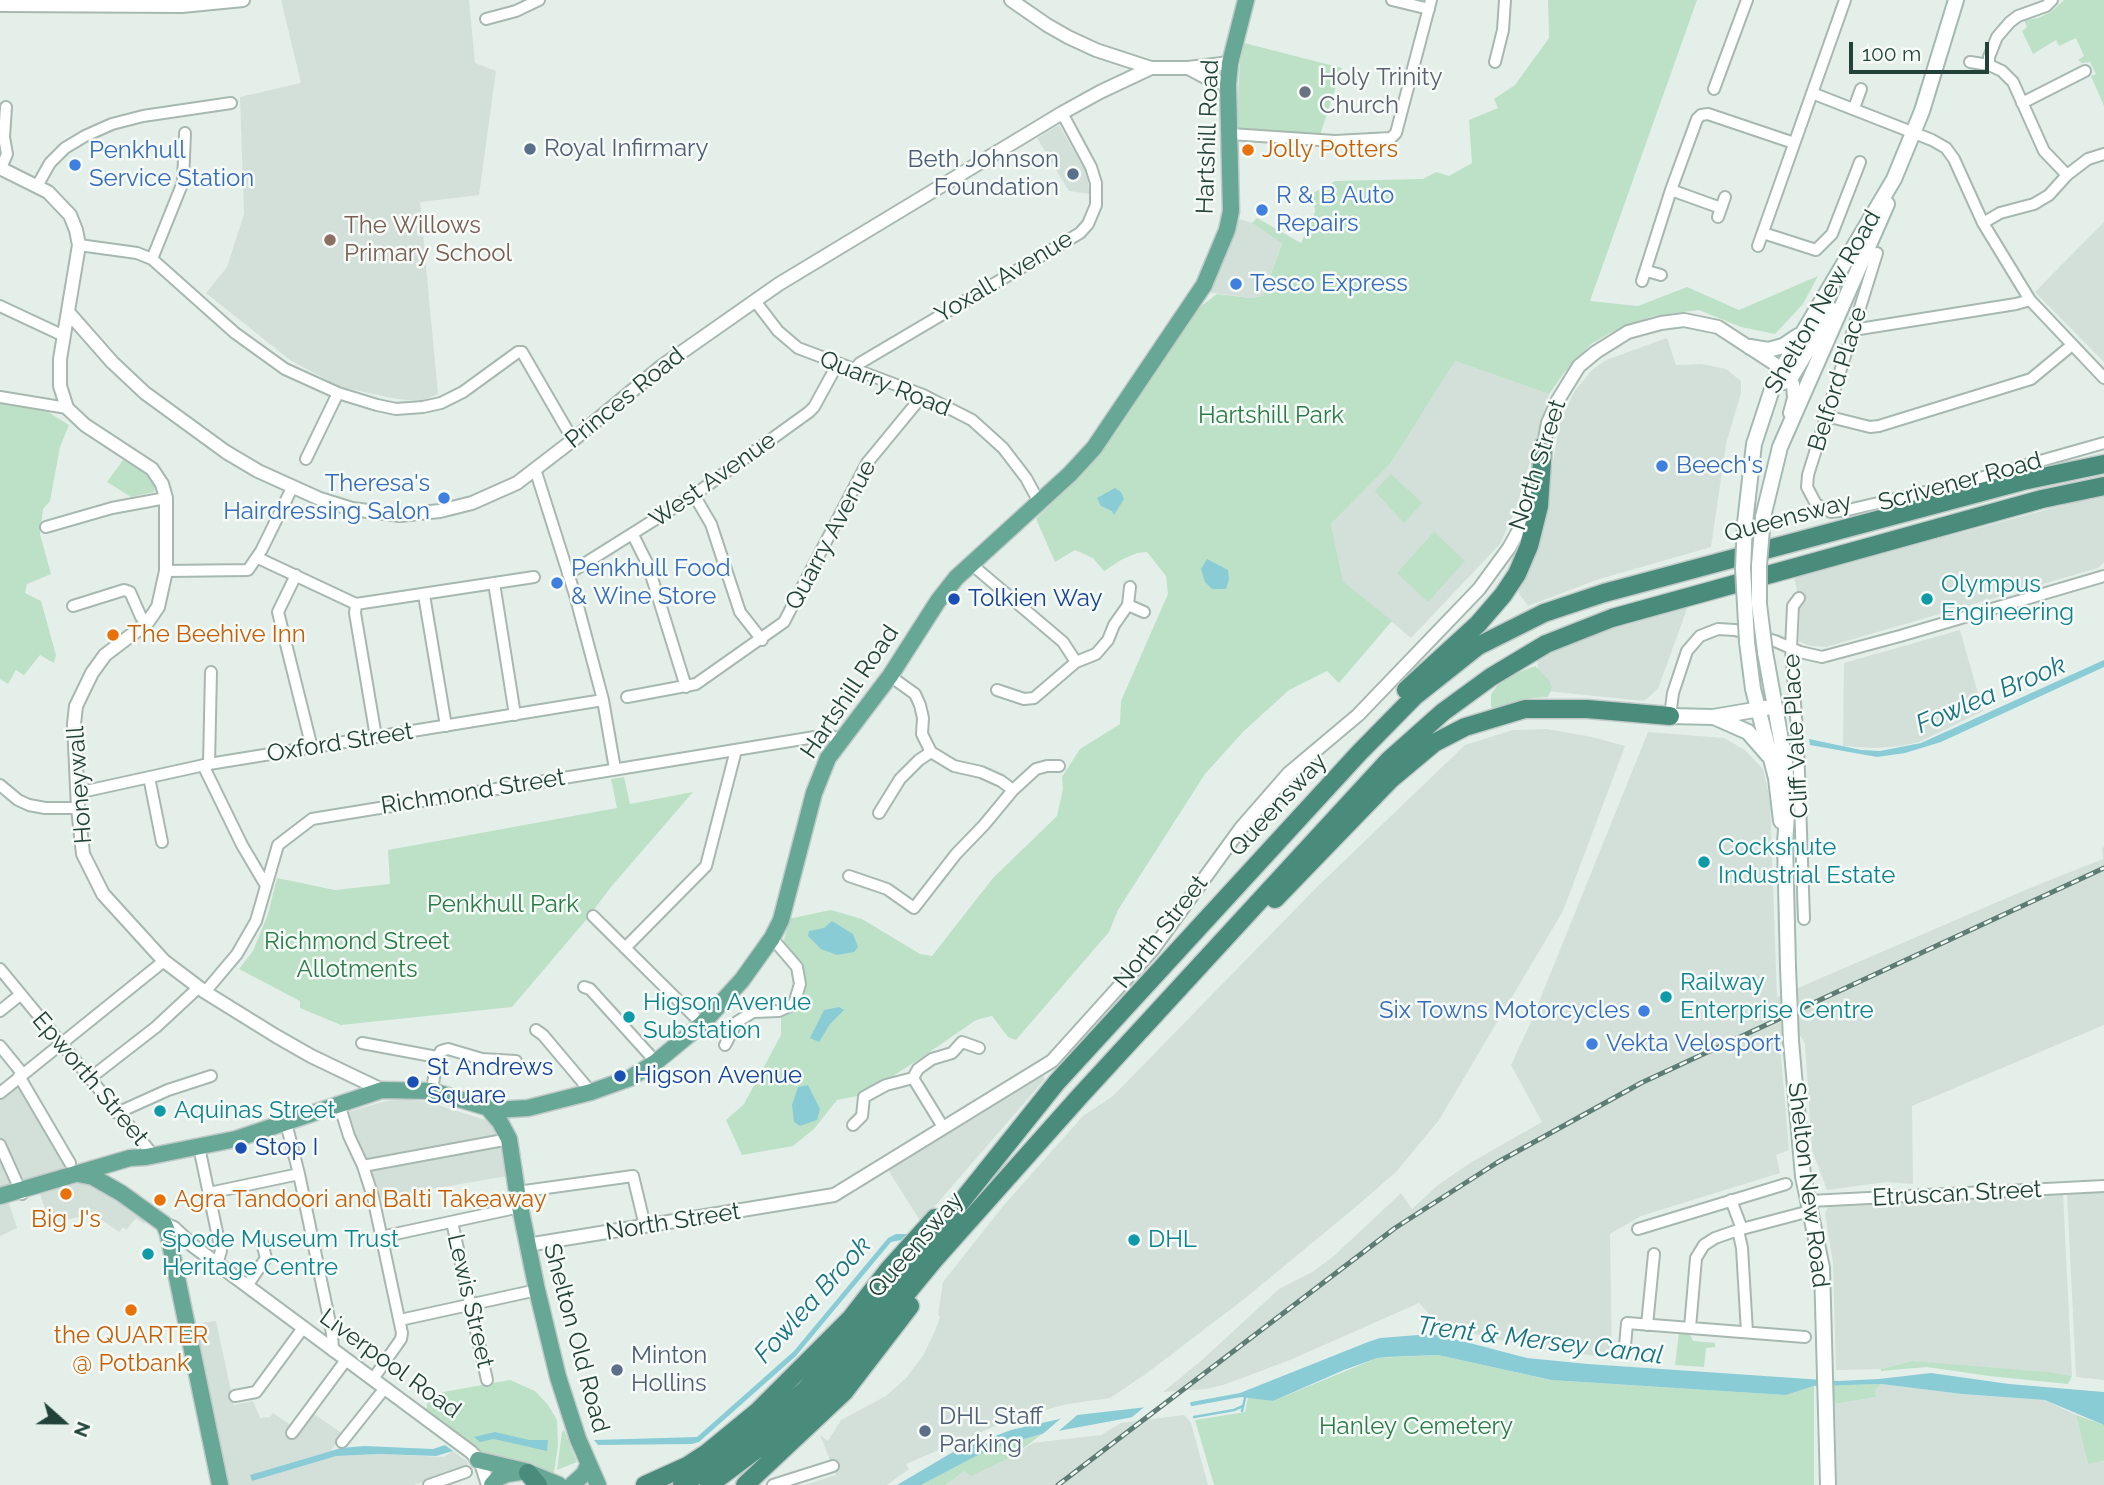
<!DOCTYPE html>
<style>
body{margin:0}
#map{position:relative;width:2104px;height:1485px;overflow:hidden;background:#e5efea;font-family:Raleway,sans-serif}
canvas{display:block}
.north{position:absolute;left:28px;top:1387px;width:70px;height:70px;-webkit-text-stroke:5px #f6fbf8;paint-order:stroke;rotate:111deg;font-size:19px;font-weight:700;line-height:28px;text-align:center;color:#224239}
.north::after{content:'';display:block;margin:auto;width:24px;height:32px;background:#224239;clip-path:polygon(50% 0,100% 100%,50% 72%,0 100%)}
.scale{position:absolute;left:1849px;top:42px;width:140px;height:32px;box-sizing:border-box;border:4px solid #224239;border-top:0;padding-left:9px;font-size:21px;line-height:24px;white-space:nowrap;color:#224239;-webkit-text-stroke:5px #f6fbf8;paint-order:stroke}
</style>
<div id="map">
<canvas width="2104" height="1485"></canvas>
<div class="north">N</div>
<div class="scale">100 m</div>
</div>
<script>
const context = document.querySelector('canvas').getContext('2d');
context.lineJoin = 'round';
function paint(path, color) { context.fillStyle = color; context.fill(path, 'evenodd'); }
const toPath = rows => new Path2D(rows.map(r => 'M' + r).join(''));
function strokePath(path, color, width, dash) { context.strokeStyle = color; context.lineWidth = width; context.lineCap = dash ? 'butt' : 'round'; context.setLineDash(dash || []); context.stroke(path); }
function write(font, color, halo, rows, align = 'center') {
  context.font = font + ' Raleway,sans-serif'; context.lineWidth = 5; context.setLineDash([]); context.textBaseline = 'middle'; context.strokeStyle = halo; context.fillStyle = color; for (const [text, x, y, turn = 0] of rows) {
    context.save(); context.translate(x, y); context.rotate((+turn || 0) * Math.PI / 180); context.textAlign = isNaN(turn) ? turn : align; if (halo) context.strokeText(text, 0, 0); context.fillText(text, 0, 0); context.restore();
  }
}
paint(toPath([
 [281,0,469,0,475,63,496,71,479,195,420,202,438,394,422,401,397,399,340,387,290,360,206,293,227,267,244,214,240,97,301,83],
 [1059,125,1086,172,1090,194,1069,191,1037,138],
 [1239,219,1252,223,1282,242,1263,296,1252,298,1206,292,1222,260],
 [2104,222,2104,362,2035,292],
 [1667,338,1676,365,1702,364,1726,369,1741,381,1741,393,1726,444,1711,547,1596,580,1528,606,1518,592,1536,557,1560,422,1574,392,1592,370,1606,360],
 [1455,361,1549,394,1517,506,1500,544,1411,638,1343,581,1331,524,1391,463],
 [2104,497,2104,562,2098,568,1826,647,1810,646,1799,641,1800,606,1794,577,2076,502],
 [1688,606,1658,689,1644,701,1537,690,1538,658,1605,631],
 [1960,630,1983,711,1919,742,1901,746,1874,748,1843,746,1844,663],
 [1547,729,1592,737,1625,746,1563,911,1439,1120,1397,1171,1358,1205,1243,1300,1147,1373,1110,1398,1068,1404,1014,1418,906,1464,909,1469,887,1485,805,1485,836,1475,820,1435,828,1441,841,1420,886,1396,907,1377,924,1354,935,1331,940,1317,938,1315,943,1282,1004,1205,1083,1116,1113,1096,1317,887,1465,745,1513,730],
 [1648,732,1724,738,1745,750,1763,769,1770,799,1777,997,2030,888,2103,859,2102,848,2104,847,2104,1025,1912,1106,1913,1184,1886,1182,1827,1190,1812,1150,1805,1044,1801,1036,1780,1045,1789,1150,1776,1155,1780,1173,1641,1216,1610,1234,1612,1358,1532,1348,1439,1325,1419,1303,1290,1360,1223,1385,1207,1389,1163,1392,1202,1360,1279,1289,1314,1271,1335,1255,1401,1193,1412,1209,1438,1185,1470,1163,1542,1122,1511,1065,1530,1024],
 [1043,1076,1045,1079,921,1222,888,1170],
 [18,1079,71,1169,149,1218,144,1224,136,1218,126,1230,123,1227,119,1232,93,1214,50,1223,39,1191,8,1200,17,1228,0,1236,0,1094],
 [404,1099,428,1102,492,1122,498,1133,507,1176,380,1198,353,1144,345,1113,386,1101],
 [2104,1191,2104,1380,2076,1377,2067,1193],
 [2063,1193,2072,1376,1912,1361,1881,1369,1836,1370,1833,1262,1825,1214,1828,1206],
 [216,1321,234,1405,253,1401,260,1418,270,1417,273,1413,291,1425,288,1430,297,1437,314,1414,343,1434,331,1451,260,1472,336,1456,380,1454,444,1457,453,1451,468,1462,467,1467,414,1485,227,1485,194,1324],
 [1881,1384,1962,1394,2045,1400,2076,1415,2088,1464,2104,1461,2104,1485,1837,1485,1835,1404,1876,1397,1875,1389],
 [1184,1415,1191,1423,1208,1485,946,1485,964,1471,1013,1456,1033,1443,1101,1435,1121,1423]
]), '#d3dfd9');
paint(toPath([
 [1548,0,1697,0,1590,301,1638,306,1687,287,1739,310,1818,276,1803,304,1775,334,1741,327,1699,310,1653,316,1612,332,1591,344,1564,373,1549,394,1455,361,1391,463,1331,524,1343,581,1392,621,1339,683,1327,671,1289,690,1243,732,1205,774,1118,910,1109,932,1016,1040,1008,1037,992,1016,976,1020,921,1058,863,1095,837,1100,814,1129,793,1146,742,1155,726,1120,744,1104,781,1035,781,1016,804,999,804,967,784,941,788,919,831,910,862,919,920,954,932,956,993,878,1057,816,1063,789,1062,777,1080,749,1120,724,1121,701,1168,594,1166,576,1147,552,1137,553,1121,560,1104,571,1093,558,1075,550,1055,562,1036,519,1096,458,1117,431,1196,310,1217,294,1252,298,1263,296,1282,243,1252,223,1257,218,1301,243,1315,212,1313,193,1335,181,1423,179,1436,172,1449,176,1472,163,1469,120,1498,108,1494,99,1515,85,1549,38],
 [2064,0,2104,0,2104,106,2091,76,2096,74,2090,62,2082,63,2078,60,2084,56,2076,38,2059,46,2056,40,2033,54,2022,31,2027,27,2024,20,2038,18,2051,12],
 [1244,43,1342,68,1320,135,1236,129,1240,62],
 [0,402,48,412,69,425,60,447,50,501,43,509,40,534,51,574,27,584,25,593,41,601,56,655,54,663,40,655,24,675,16,670,8,684,0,679],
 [123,460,150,476,155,487,154,492,131,497,107,482],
 [1391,474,1422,503,1404,523,1375,491],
 [1434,532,1465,561,1428,602,1397,573],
 [1535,666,1548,679,1552,687,1548,697,1530,698,1496,708,1491,707,1491,694,1497,686,1513,675],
 [624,777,630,804,693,792,611,887,586,920,512,1007,341,1025,300,1008,300,1001,239,969,253,951,268,914,277,878,335,890,390,884,388,850,617,808,611,779],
 [1679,1333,1690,1334,1693,1341,1715,1343,1715,1347,1706,1348,1704,1367,1675,1365],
 [1438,1355,1550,1380,1786,1395,1814,1386,1814,1485,1214,1485,1195,1420,1245,1412,1248,1397,1273,1401,1377,1358],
 [1912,1361,2047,1372,2072,1376,2068,1384,1989,1376,1927,1367,1881,1371,1881,1369],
 [510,1380,535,1391,548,1405,557,1420,558,1445,554,1473,485,1455,426,1410,429,1396,432,1394],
 [1881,1384,1875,1390,1876,1397,1835,1404,1832,1385],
 [2076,1415,2104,1425,2104,1461,2088,1464],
 [564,1430,577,1462,557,1470,562,1432],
 [1042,1434,1013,1456,971,1476,964,1471,946,1485,921,1485,973,1457,1006,1444]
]), '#bde1c6');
paint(toPath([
 [1115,488,1121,492,1124,499,1114,515,1112,511,1101,506,1097,498],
 [1207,559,1228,570,1229,579,1226,589,1212,589,1205,582,1201,569],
 [2104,660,2104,667,1941,742,1905,753,1877,757,1810,745,1809,739,1861,750,1880,751,1921,743],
 [832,921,853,934,858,947,854,952,837,955,821,949,808,936,809,931,824,928],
 [839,1007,844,1010,830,1024,819,1042,810,1038,824,1010],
 [808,1085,820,1109,817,1120,800,1126,794,1122,792,1105,798,1087],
 [896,1234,911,1234,906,1239,891,1242,796,1356,699,1442,692,1444,598,1445,594,1440,697,1437,794,1351,888,1238],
 [1418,1335,1439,1335,1527,1358,1588,1364,1838,1381,1879,1379,1931,1373,2009,1384,2104,1392,2104,1425,2045,1400,1962,1394,1881,1384,1814,1386,1786,1395,1738,1392,1551,1380,1438,1355,1387,1357,1377,1358,1344,1370,1273,1401,1241,1397,1042,1434,1006,1444,974,1457,921,1485,897,1485,953,1452,1011,1430,1077,1415,1191,1402,1240,1393,1368,1342,1380,1338],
 [495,1432,529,1440,548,1440,547,1451,494,1439,480,1442,474,1437],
 [445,1445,453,1451,436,1456,379,1454,336,1456,252,1481,250,1475,341,1448,364,1446,433,1449]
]), '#8accd6');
paint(toPath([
 [1195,1398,1190,1403,1192,1409,1126,1422,1148,1404],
 [1082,1411,1054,1435,1037,1439,1066,1414]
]), '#e5efea');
strokePath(toPath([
 [1242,1411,1246,1394],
 [1194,1417,1234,1410,1243,1406]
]), '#8accd6', 2.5);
const minor = toPath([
 [1392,0,1429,9],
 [486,19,516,11,539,0],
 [1495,62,1503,30,1505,0],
 [1970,62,1989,65,2002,71,2013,82,2044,151,2067,175],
 [1989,65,1989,57,1997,37,2010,22,2018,16,2046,6,2052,0],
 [1714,89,1747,0],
 [1812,93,1932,140,1946,148,1954,159,1983,223,2030,300,2104,378],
 [2022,103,2085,71],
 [1854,108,1861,89],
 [1230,134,1335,141,1391,138,1396,133,1431,0],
 [1,168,7,154,4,137,6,107],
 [37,186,50,163,65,148,85,136,112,124,143,116,231,103],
 [1671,190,1721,208],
 [1718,217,1725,197],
 [1983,223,2000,213,2034,204,2049,195,2067,175,2088,159,2104,154],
 [1763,233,1816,250,1832,234,1860,162],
 [79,245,137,253,152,259,235,333,285,369,338,393,377,405,396,409,423,407,441,403,463,392,518,352,522,352,573,440],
 [1758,246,1845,0],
 [1877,253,1808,475,1807,487,1816,504,1831,512,1848,510,1955,485,2104,443],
 [152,259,183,182,185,133],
 [1647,271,1661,275],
 [1642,281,1671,190,1697,119,1701,115,1708,114,1794,143],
 [755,301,778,331,798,348,923,395,972,420,1003,448,1026,478,1039,502],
 [0,306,64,336],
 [1853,330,2016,304,2030,300],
 [854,370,860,363,1080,233,1088,224,1096,205,1096,183,1091,167,1062,113],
 [0,397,67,408],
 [1826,416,1870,427,1879,426,2031,379,2072,345],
 [306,459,338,393],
 [535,469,575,595,603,700,615,769],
 [694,495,711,524,740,612,762,640],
 [46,527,112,508,166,498],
 [633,535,648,565,686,687],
 [258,558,356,604,534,577],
 [971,564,1063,642,1076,662],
 [166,571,248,570,261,551,292,488],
 [568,574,694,495,809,412,814,407,837,365],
 [296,575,278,612,312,748],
 [494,583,515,715],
 [424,595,446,726],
 [1799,598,1793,606,1791,648,1798,744,1804,919],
 [356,604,355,613,376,737],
 [1128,605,1144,612],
 [73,606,124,590,130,592,141,617,147,623],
 [997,690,1024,699,1034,698,1076,662,1096,654,1108,640,1114,625,1128,605,1130,587],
 [627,697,696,684,784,622,867,463,923,395],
 [1670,716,1673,693,1687,651,1700,636,1718,629,1735,630,1775,641,1800,652,1822,657,1900,636,2104,576],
 [209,764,211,672],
 [203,765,242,845,265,884],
 [149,777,162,842],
 [0,785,18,800,29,805,45,808,78,808],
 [1013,790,1036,769,1047,766,1059,766],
 [77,793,209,764,603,700],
 [879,813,900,779,919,760,931,752],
 [849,876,887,889,914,908,956,854,984,825,1013,790,1001,781,981,772,954,766,931,752,922,734,923,718,920,705,915,694,890,676],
 [593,916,702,1024],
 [625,948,706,866,736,750],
 [0,969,154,1156],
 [584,987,590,989,656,1062],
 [205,992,237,954,256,921,278,845,312,819,827,735,841,739],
 [0,1011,20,995],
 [536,1030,543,1035,591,1092],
 [362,1043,437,1057,441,1051,448,1049,482,1059,516,1061],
 [725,1045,737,1022,753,1012,779,1011,794,1004,800,984,797,967,772,938],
 [0,1046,22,1073],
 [19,1076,70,1163],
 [913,1078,918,1069,932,1059,952,1053,962,1042,979,1048],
 [913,1078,943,1127],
 [89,1079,156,1027,199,987],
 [432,1091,437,1057],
 [0,1093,164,961],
 [339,1104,349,1136,363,1166,373,1197,402,1333,401,1339,373,1379],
 [117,1113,168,1090,211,1076],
 [286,1123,299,1174,332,1333,333,1351],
 [853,1125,862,1116,864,1097,886,1085,913,1078],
 [0,1145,22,1194],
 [199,1147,221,1251,217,1264],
 [363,1166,509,1139],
 [517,1192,633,1176,645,1226],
 [209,1193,299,1174],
 [1731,1200,1742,1229],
 [1810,1201,2104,1186],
 [452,1222,487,1380],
 [1638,1229,1786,1184],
 [1738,1230,1742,1248,1747,1332],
 [381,1237,520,1207],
 [247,1286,266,1258,262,1243],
 [400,1320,537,1290],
 [1647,1325,1654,1254],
 [1690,1328,1696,1258,1704,1245,1715,1238,1738,1230,1810,1211],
 [1625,1346,1627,1323,1805,1337],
 [235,1396,256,1392,303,1328],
 [292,1433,346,1360],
 [342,1442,385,1388],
 [429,1485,466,1472],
 [773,1485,833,1466]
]);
const tertiary = toPath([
 [1011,0,1047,25,1068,37,1096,50,1151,68],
 [0,5,182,6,243,0],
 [1188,68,1207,78,1228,85],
 [0,168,48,192,70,215,76,230,79,245,60,359,60,386,67,408,85,425,152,469,162,484,166,498,166,571,158,607,147,623,105,655,92,673,76,706,74,724,78,808,83,854,103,894,164,961,205,992,276,1036,311,1056,382,1090],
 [68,312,112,362,145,393,226,452,258,471,320,499,352,509,400,515,440,511,472,503,517,483,573,440,662,366,779,284,1062,113,1100,92,1151,68,1188,68,1230,63],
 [1542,454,1548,423,1558,400,1579,366,1596,352,1628,332,1661,323,1684,320,1718,327,1781,368,1793,384,1794,398,1790,413],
 [164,1224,174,1228,192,1245,471,1452,481,1463,488,1485],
 [527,1245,834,1195,1052,1061,1153,949,1241,828,1289,773,1358,715,1479,589,1509,548,1525,519,1534,489]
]);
const secondary = toPath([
 [1750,347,1768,350,1783,346,1798,336],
 [1775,380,1784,382,1790,379,1832,310],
 [1763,517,1780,447,1887,204],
 [1745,523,1754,444,1775,380,1894,179,1922,111,1956,0],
 [1747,642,1753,689,1776,778,1781,821],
 [1765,652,1785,762,1788,801,1785,843,1788,967],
 [1670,716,1713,717,1766,708],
 [1714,717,1748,732,1768,755],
 [1791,1041,1803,1176,1822,1268,1828,1485]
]);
const primary = toPath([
 [488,1108,500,1122,509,1139,517,1192,537,1290,558,1377,578,1439,598,1485],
 [78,1174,93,1177,121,1193,164,1224,168,1234,220,1485],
 [0,1196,130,1158,146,1157,236,1139,382,1090,432,1091,496,1110,528,1108,591,1092,630,1078,656,1062,702,1024,742,980,772,938,781,920,814,793,828,758,890,676,938,601,956,578,1070,474,1094,448,1204,285,1227,230,1231,211,1228,85,1230,63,1246,0],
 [478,1460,525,1471,559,1485],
 [492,1485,498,1478,507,1474,520,1472],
 [572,1485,584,1474,588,1465]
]);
const trunk = toPath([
 [1406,690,1478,624,1503,595,1517,574,1529,546,1539,506,1543,446],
 [1275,899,1391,779,1434,743,1465,727,1525,709,1587,709,1670,716],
 [528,1473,538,1485],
 [645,1485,687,1466,707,1453,757,1412,851,1318,889,1269,935,1218],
 [682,1485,754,1436,804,1391,853,1337,1057,1082,1359,753,1415,696,1478,646,1544,613,1604,593,2023,481,2104,464],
 [709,1485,764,1444,846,1367,934,1260,1080,1096,1388,761,1443,712,1491,677,1546,644,1612,618,2042,499,2104,486],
 [745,1485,844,1392,910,1306]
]);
strokePath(minor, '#a7b8b1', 14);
strokePath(tertiary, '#a7b8b1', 16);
strokePath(secondary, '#a2bbb2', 18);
strokePath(primary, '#c1cac8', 19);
strokePath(trunk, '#c1cac8', 21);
strokePath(minor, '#fff', 10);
strokePath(tertiary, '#fff', 12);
strokePath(secondary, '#fff', 14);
strokePath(primary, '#67a795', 16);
strokePath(trunk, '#4a8c7b', 18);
const rail = toPath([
 [1058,1485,1395,1228,1498,1162,1641,1083,2104,868]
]);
strokePath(rail, '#5d7d74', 5);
strokePath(rail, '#f6fbf8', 2.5, [8]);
const secondaryBridge = toPath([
 [1763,517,1759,565,1759,604,1765,652],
 [1745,523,1743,568,1747,642],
 [1788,967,1791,1041]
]);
strokePath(secondaryBridge, '#a2bbb2', 18, []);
strokePath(secondaryBridge, '#fff', 14);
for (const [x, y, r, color] of [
 [1305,92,7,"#6b7280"],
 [530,149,7,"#5c6f8a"],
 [1248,150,7,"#e8710a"],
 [75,165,7,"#3f7fe0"],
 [1073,174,7,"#5c6f8a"],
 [1262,210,7,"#3f7fe0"],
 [330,240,7,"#8d6e63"],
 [1236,284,7,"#3f7fe0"],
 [1662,466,7,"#3f7fe0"],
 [444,498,7,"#3f7fe0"],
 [557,583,7,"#3f7fe0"],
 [954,599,7,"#1a4fb4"],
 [1927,599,7,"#0f9aa8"],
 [113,635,7,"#e8710a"],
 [1704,862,7,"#0f9aa8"],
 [1666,997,7,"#0f9aa8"],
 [1644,1011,7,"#3f7fe0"],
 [629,1017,7,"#0f9aa8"],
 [1592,1044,7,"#3f7fe0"],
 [620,1076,7,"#1a4fb4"],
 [413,1082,7,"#1a4fb4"],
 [160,1111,7,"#0f9aa8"],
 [241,1148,7,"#1a4fb4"],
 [66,1194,7,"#e8710a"],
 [160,1200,7,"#e8710a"],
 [1134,1240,7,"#0f9aa8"],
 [148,1254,7,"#0f9aa8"],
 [131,1310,7,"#e8710a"],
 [617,1370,7,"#5c6f8a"],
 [925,1431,7,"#5c6f8a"]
]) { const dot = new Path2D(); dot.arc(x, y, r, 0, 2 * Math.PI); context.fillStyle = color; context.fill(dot); strokePath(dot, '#f6fbf8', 2.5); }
write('24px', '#5b616d', '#f6fbf8', [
 ["Holy Trinity",1319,78],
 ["Church",1319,106]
], 'left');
write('24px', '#224239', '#f6fbf8', [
 ["Hartshill Road",1208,137,-88],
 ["Yoxall Avenue",1004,277,-31],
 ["Shelton New Road",1823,302,-60],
 ["Belford Place",1838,379,-73],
 ["Quarry Road",885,384,22],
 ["Princes Road",625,398,-39],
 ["North Street",1538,465,-72],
 ["West Avenue",713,480,-35],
 ["Scrivener Road",1960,482,-15],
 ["Queensway",1788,518,-15],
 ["Quarry Avenue",831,535,-62],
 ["Hartshill Road",850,692,-56],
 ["Cliff Vale Place",1796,736,-93],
 ["Oxford Street",340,743,-9],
 ["Honeywall",80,785,-94],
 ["Richmond Street",473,792,-9],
 ["Queensway",1278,805,-47],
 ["North Street",1161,932,-52],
 ["Epworth Street",90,1079,50],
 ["Shelton New Road",1808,1185,83],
 ["Etruscan Street",1957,1194,-3],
 ["North Street",673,1222,-9],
 ["Queensway",916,1245,-49],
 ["Lewis Street",470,1301,77],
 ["Shelton Old Road",576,1338,75],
 ["Liverpool Road",390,1364,36]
]);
write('24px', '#4e5e75', '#f6fbf8', [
 ["Royal Infirmary",544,149],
 ["Beth Johnson",1059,160,"right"],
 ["Foundation",1059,188,"right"],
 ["Minton",631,1356],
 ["Hollins",631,1384],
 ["DHL Staff",939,1417],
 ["Parking",939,1445]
], 'left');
write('24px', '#c56008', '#f6fbf8', [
 ["Jolly Potters",1262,150],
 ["The Beehive Inn",127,635],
 ["Agra Tandoori and Balti Takeaway",174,1200],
 ["Big J's",66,1220,"center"],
 ["the QUARTER",131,1336,"center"],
 ["@ Potbank",131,1364,"center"]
], 'left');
write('24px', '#366cbe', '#f6fbf8', [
 ["Penkhull",89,151],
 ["Service Station",89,179],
 ["R & B Auto",1276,196],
 ["Repairs",1276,224],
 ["Tesco Express",1250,284],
 ["Beech's",1676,466],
 ["Theresa's",430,484,"right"],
 ["Hairdressing Salon",430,512,"right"],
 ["Penkhull Food",571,569],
 ["& Wine Store",571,597],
 ["Six Towns Motorcycles",1630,1011,"right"],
 ["Vekta Velosport",1606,1044]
], 'left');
write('24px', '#785e54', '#f6fbf8', [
 ["The Willows",344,226],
 ["Primary School",344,254]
], 'left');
write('24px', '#297c48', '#f6fbf8', [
 ["Hartshill Park",1271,416],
 ["Penkhull Park",503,905],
 ["Richmond Street",357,942],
 ["Allotments",357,970],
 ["Hanley Cemetery",1416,1427]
]);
write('24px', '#0d838f', '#f6fbf8', [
 ["Olympus",1941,585],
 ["Engineering",1941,613],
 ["Cockshute",1718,848],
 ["Industrial Estate",1718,876],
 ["Railway",1680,983],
 ["Enterprise Centre",1680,1011],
 ["Higson Avenue",643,1003],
 ["Substation",643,1031],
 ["Aquinas Street",174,1111],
 ["Spode Museum Trust",162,1240],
 ["Heritage Centre",162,1268],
 ["DHL",1148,1240]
], 'left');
write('24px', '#164399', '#f6fbf8', [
 ["Tolkien Way",968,599],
 ["St Andrews",427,1068],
 ["Square",427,1096],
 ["Higson Avenue",634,1076],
 ["Stop I",255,1148]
], 'left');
write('italic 26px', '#187383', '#f6fbf8', [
 ["Fowlea Brook",1991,695,-23],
 ["Fowlea Brook",813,1300,-48],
 ["Trent & Mersey Canal",1540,1341,7]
]);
</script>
